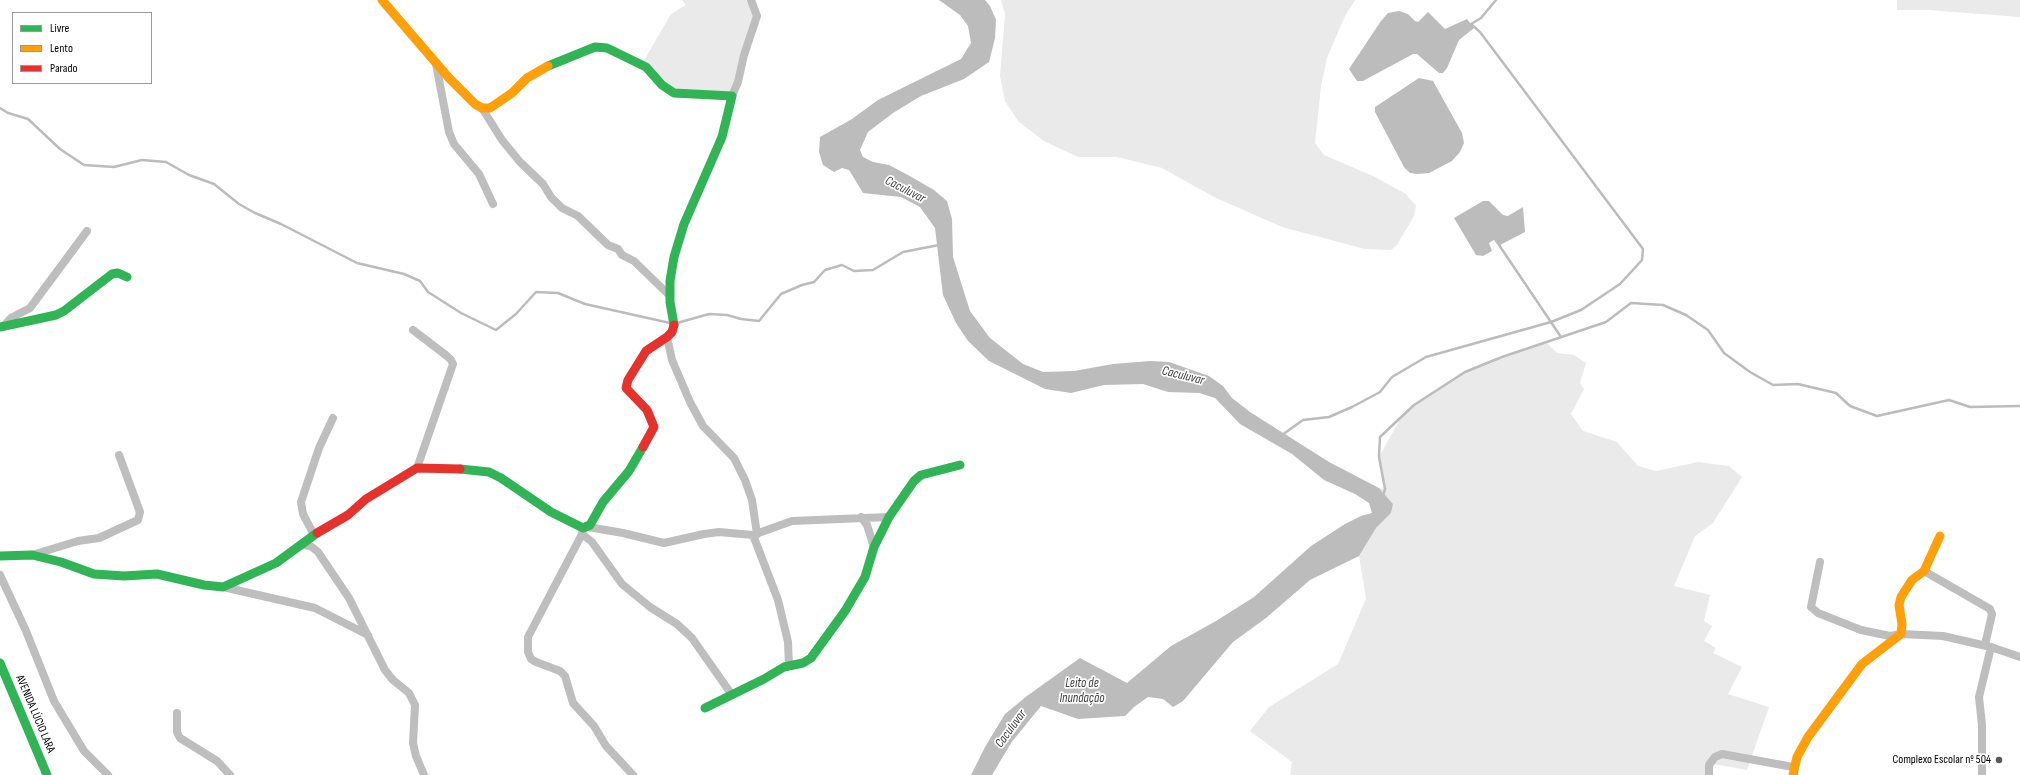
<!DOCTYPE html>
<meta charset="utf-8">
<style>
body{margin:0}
#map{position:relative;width:2020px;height:775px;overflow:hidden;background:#fff;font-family:"Sofia Sans Condensed",sans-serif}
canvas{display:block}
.legend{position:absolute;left:12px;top:12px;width:140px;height:72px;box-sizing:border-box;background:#fff;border:1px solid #999;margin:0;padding:5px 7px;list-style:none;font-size:12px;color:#000}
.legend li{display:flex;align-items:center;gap:8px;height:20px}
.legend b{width:20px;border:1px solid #999}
</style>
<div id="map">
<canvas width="2020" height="775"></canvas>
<ul class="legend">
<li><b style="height:5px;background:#30b455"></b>Livre</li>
<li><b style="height:5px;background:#ff9f0a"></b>Lento</li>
<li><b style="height:5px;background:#e5322d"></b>Parado</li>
</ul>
</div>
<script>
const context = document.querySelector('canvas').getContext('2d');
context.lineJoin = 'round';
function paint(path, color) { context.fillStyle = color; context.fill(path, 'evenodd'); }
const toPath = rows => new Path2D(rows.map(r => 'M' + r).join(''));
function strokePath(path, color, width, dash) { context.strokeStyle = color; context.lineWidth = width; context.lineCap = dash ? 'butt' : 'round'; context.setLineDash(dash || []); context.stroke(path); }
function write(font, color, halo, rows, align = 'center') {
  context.font = font + ' "Sofia Sans Condensed",sans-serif'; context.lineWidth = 3.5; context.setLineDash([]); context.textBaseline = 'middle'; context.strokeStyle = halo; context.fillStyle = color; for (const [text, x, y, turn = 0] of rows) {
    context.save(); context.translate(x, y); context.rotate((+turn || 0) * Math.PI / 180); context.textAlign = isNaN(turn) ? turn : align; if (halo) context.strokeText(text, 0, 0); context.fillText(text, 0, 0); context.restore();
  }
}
paint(toPath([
 [682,0,751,0,756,11,732,96,674,93,642,64,671,14,686,5],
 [1001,0,1355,0,1345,16,1327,58,1321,86,1315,143,1324,155,1373,176,1406,194,1416,206,1414,216,1397,245,1391,250,1365,249,1282,227,1214,197,1162,168,1117,157,1078,157,1044,141,1018,121,1005,101,1000,76,1005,14],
 [1897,0,2020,0,2020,17,1928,10,1897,10],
 [1546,342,1557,353,1574,355,1586,363,1580,383,1584,389,1571,414,1583,431,1617,442,1638,466,1656,471,1698,462,1729,466,1742,477,1713,523,1695,536,1674,586,1710,595,1704,621,1712,626,1704,641,1716,648,1713,653,1742,667,1728,694,1769,707,1747,770,1713,764,1712,775,1290,775,1292,762,1250,731,1269,707,1338,664,1366,599,1359,556,1376,528,1391,513,1393,504,1379,488,1385,489,1379,457,1403,414,1414,405,1465,372]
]), '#eaeaea');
paint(toPath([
 [939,0,985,0,990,6,996,20,995,38,989,62,964,79,921,96,893,113,868,132,860,150,863,157,873,162,889,165,908,175,934,190,947,201,952,219,953,257,970,311,990,338,1023,364,1043,372,1074,371,1113,364,1150,361,1169,362,1209,376,1223,386,1232,398,1250,412,1329,462,1379,488,1393,504,1391,513,1376,528,1359,556,1310,580,1266,618,1233,642,1183,701,1173,707,1163,699,1148,697,1134,707,1125,716,1078,719,1041,706,1011,743,992,775,971,775,985,747,1005,714,1027,696,1080,658,1127,683,1171,646,1216,621,1254,597,1311,546,1345,524,1361,516,1372,513,1369,503,1355,494,1324,480,1292,454,1240,424,1215,398,1199,393,1168,392,1143,384,1104,385,1071,393,1045,389,989,361,968,341,956,323,943,295,935,228,920,207,901,197,863,193,849,170,842,168,834,172,823,165,819,152,820,137,852,119,878,100,961,59,971,43,968,26,960,15],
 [1399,11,1408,14,1415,21,1418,22,1428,12,1445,29,1467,19,1474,28,1459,40,1447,68,1443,73,1439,73,1417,54,1413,54,1363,81,1357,81,1349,69,1381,21,1388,13],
 [1419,78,1433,81,1462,133,1464,143,1460,152,1452,161,1429,173,1417,174,1410,173,1404,167,1375,112,1375,107],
 [1483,201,1489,201,1503,215,1508,216,1523,207,1525,232,1500,245,1495,239,1489,243,1492,251,1483,256,1476,255,1454,218]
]), '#bcbcbc');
strokePath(toPath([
 [0,108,8,113,28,119,60,149,84,165,114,167,142,160,166,162,189,175,214,184,239,204,255,213,281,224,357,263,404,274,420,281,428,292,461,313,496,330,516,314,536,292,558,293,585,304,670,323],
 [1495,239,1561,337],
 [677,323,709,314,727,315,741,319,759,321,781,294,802,285,814,282,825,270,842,265,854,271,873,270,903,252,939,245],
 [1282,435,1303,420,1329,417,1352,407,1380,392,1392,377,1426,357,1551,322,1581,310,1620,284,1642,260,1643,249,1480,32,1471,24,1481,18,1496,0],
 [1383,496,1385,489,1379,457,1380,437,1414,405,1465,372,1502,357,1606,322,1631,303,1663,305,1686,315,1708,330,1724,353,1750,372,1773,385,1798,384,1836,393,1850,406,1877,416,1949,400,1970,407,2020,406]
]), '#bcbcbc', 2.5);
strokePath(toPath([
 [436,64,449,132,454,144,479,174,493,204],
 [732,96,738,82,744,55,757,16,751,0],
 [482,108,502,140,520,162,543,184,551,197,562,208,578,216,608,245,618,249,622,255,634,261,670,296],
 [3,327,11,318,30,308,87,231],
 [413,330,447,356,451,360,453,364,417,468],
 [667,337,672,360,690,402,703,426,734,458,745,480,752,500,757,534],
 [861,517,867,525,874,547],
 [588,527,623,533,664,543,704,534,719,532,753,535,792,521,889,517],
 [583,528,582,534,528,637,528,652,531,659,536,662,560,671,565,676,573,703,594,726,606,746,633,775],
 [582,534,592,542,622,584,650,607,677,624,692,638,732,695],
 [314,535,303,514,301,502,319,448,333,418],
 [753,535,778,600,788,642,789,666],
 [302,544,312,547,318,552,349,598,385,670,393,680,409,693,415,705,413,743,416,756,424,775],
 [32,555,78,541,99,538,138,520,140,512,119,455],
 [1820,562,1811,607,1818,613,1861,630,1890,636,1901,634,1943,636,1991,647,2020,657],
 [1924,571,1990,609,1992,614,1985,645],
 [0,575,26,631,54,701,84,751,108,775],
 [223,587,315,608,368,635],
 [177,713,177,732,180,738,217,761,230,775],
 [1709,775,1709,765,1715,757,1722,754,1793,767],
 [1982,775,1982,725,1979,697,1991,647]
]), '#bebebe', 8);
strokePath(toPath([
 [548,66,595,47,607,48,646,67,662,85,674,93,732,96,722,137,684,224,674,257,670,281,670,302,674,325],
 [0,327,56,315,64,311,112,274,118,273,127,277],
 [460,469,489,472,501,478,551,512,583,528,590,525,603,502,629,471,643,447],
 [0,556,32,555,61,562,94,574,124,576,157,574,204,585,223,587,276,563,317,533],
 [0,663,47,775],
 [705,708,764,679,784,667,803,663,811,658,845,611,865,577,874,547,889,517,914,481,921,475,960,465]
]), '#30b455', 9);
strokePath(toPath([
 [382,0,449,78,475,104,482,108,490,108,512,93,527,78,548,66],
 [1793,775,1797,757,1808,737,1862,664,1901,634,1902,624,1899,605,1901,597,1912,580,1924,571,1940,536]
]), '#ff9f0a', 9);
strokePath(toPath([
 [643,447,654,427,647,410,626,388,628,380,646,351,667,337,672,332,674,325],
 [317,533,348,515,366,499,417,468,460,469]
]), '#e5322d', 9);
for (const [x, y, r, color] of [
 [1999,760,4,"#595959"]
]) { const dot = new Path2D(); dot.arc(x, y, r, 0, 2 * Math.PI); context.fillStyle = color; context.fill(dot); strokePath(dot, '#fff', 1.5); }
write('12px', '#000', '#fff', [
 ["AVENIDA LÚCIO LARA",35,714,67]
]);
write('12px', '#000', '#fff', [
 ["Complexo Escolar nº 504",1991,760]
], 'right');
write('italic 13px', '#414141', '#fff', [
 ["Caculuvar",905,190,27],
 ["Caculuvar",1183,376,14],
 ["Leito de",1082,684],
 ["Inundação",1082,699],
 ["Caculuvar",1011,729,-54]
]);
</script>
